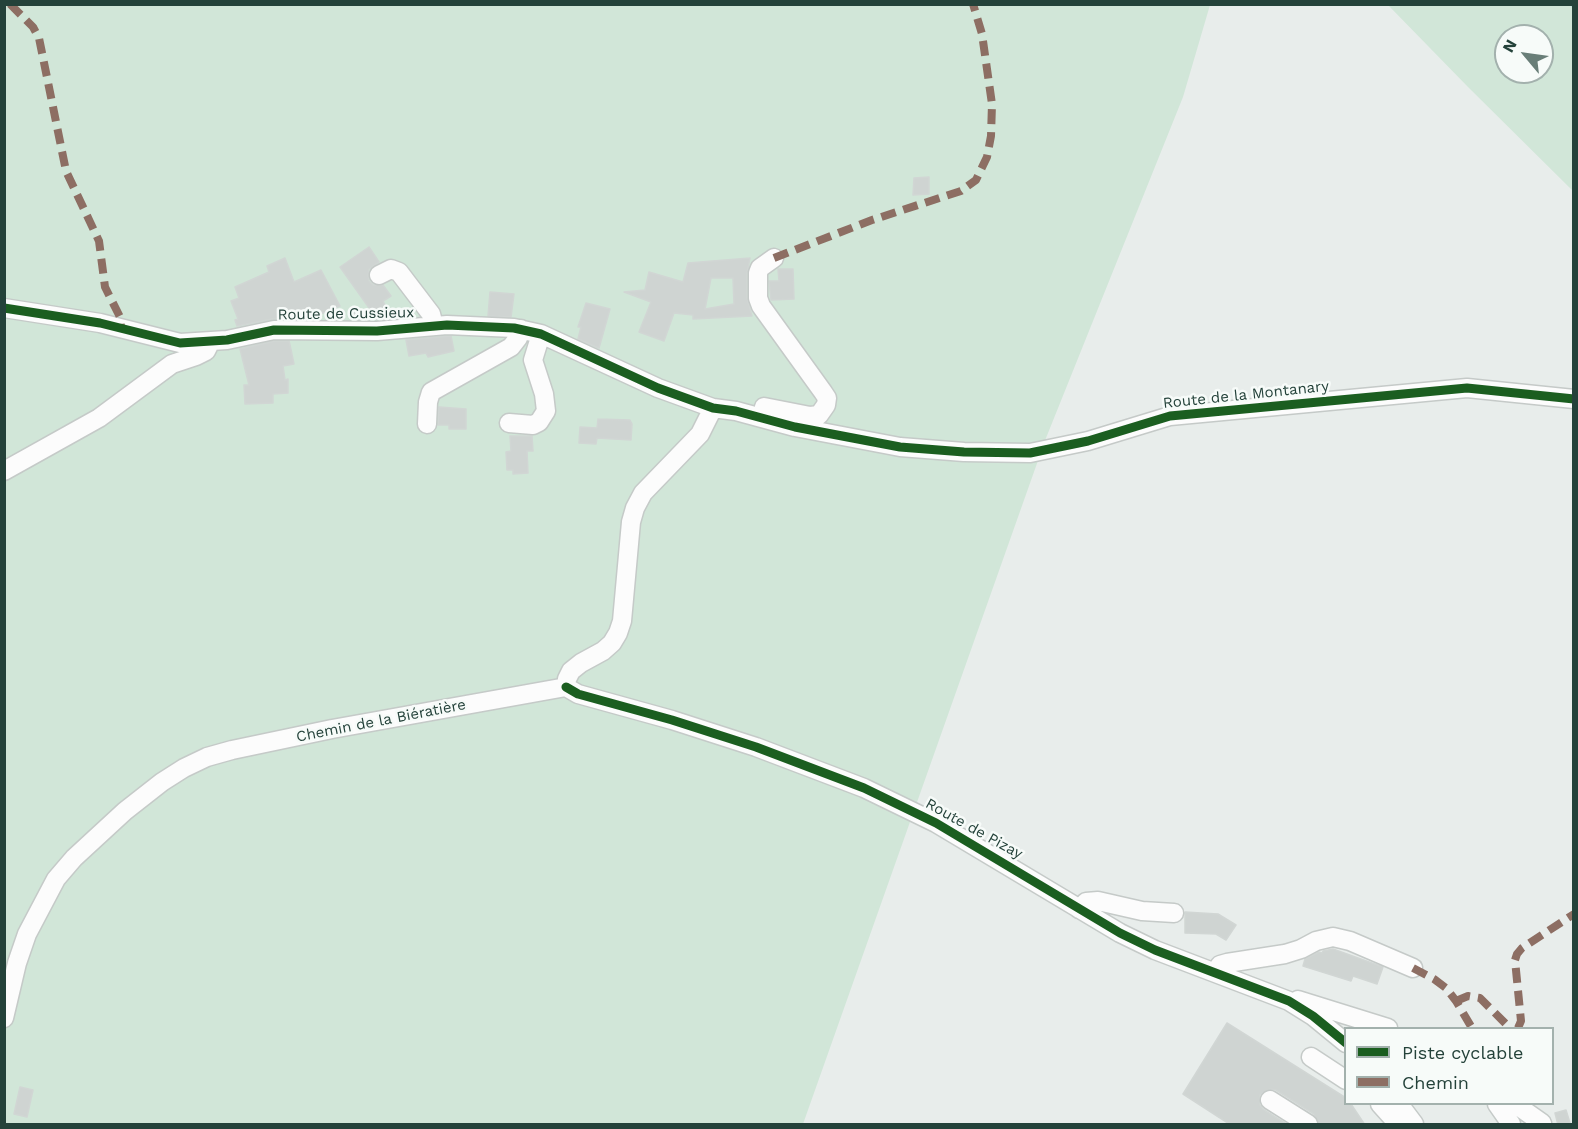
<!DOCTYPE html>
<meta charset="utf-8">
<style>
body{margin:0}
#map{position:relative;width:1578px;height:1129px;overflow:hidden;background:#e8edeb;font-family:"Work Sans",sans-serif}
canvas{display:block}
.frame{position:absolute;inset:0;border:6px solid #24423a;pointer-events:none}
.legend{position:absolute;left:1344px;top:1027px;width:210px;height:78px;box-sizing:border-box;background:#f7fbf9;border:2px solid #a3b1ad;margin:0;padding:8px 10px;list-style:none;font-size:18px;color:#24423a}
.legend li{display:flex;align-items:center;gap:12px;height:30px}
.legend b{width:30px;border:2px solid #a3b1ad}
.north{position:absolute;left:1494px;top:24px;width:60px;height:60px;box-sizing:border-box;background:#f7fbf9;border:2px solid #a3b1ad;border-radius:50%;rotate:299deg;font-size:16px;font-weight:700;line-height:24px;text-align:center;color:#24423a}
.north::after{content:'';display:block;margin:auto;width:21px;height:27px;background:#697e78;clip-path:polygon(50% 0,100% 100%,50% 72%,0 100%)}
</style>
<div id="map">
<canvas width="1578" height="1129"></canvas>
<div class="frame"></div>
<ul class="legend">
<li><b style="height:8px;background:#1b5e20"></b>Piste cyclable</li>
<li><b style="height:8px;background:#8d6e63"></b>Chemin</li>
</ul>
<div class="north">N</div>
</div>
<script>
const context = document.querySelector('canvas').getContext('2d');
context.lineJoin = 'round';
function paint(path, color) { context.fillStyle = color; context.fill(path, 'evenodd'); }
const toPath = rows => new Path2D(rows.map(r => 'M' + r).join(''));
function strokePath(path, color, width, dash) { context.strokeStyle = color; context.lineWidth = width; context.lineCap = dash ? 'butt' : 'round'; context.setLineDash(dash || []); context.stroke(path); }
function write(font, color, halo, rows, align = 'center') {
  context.font = font + ' "Work Sans",sans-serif'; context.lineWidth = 5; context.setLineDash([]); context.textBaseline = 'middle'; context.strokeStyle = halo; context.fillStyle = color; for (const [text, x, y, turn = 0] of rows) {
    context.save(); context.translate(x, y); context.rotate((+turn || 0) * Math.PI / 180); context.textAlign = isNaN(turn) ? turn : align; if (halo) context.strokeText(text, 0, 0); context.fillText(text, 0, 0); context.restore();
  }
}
paint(toPath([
 [5,5,1210,5,1183,97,1046,438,803,1124,5,1124],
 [1388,5,1573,5,1573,191,1468,87],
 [1506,36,1542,36,1542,72,1506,72]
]), '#d1e6d8');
strokePath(toPath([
 [1572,4,1574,6]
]), '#a9d4db', 4.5);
const building = toPath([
 [929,177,929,194,913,195,914,178,929,177],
 [369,247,379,262,369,269,368,275,369,281,373,285,383,285,391,296,383,301,388,311,401,310,386,319,354,320,354,313,372,312,340,267,369,247],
 [285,258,294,282,321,270,340,306,316,316,313,309,288,319,272,319,237,326,235,320,238,319,231,301,239,298,235,287,269,272,267,266,285,258],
 [750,258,747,273,747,298,752,316,693,319,693,315,674,313,664,341,639,332,651,302,624,292,645,290,649,272,683,282,688,263,750,258],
 [711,278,733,278,734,304,705,309,711,278],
 [778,269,793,269,794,299,771,300,769,281,779,281,778,269],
 [490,292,514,294,511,317,488,316,490,292],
 [586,303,610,309,599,348,578,339,581,327,578,327,586,303],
 [451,336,454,351,428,357,426,353,409,356,406,340,451,336],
 [275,341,289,341,290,345,294,364,283,366,285,380,288,379,288,393,273,394,273,403,245,404,244,385,249,385,240,349,275,341],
 [439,407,466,409,466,429,449,429,449,425,438,425,439,407],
 [598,419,630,420,632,424,631,440,597,438,596,444,579,443,580,427,597,428,598,419],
 [510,436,532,436,533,451,527,451,528,473,513,474,513,470,507,470,506,452,511,451,510,436],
 [1185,912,1218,914,1236,925,1226,940,1216,934,1185,933,1185,912],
 [1333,949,1383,967,1377,984,1353,976,1351,981,1303,966,1305,959,1319,952,1322,953,1323,951,1333,949],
 [1227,1023,1346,1098,1346,1104,1351,1104,1365,1125,1319,1125,1314,1114,1276,1090,1270,1089,1260,1095,1260,1105,1264,1110,1288,1125,1231,1125,1183,1094,1227,1023],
 [20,1087,33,1090,27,1117,14,1114,20,1087],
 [1566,1110,1570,1123,1558,1125,1555,1113,1566,1110]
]);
paint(building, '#cfd4d2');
strokePath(building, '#d1d6d4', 1.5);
const minor = toPath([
 [379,275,391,269,399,272,431,314,434,326],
 [4,308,100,323,180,343,227,340,274,330,377,331,447,325,514,328,541,334,658,388,713,408,736,411,795,427,900,447,964,452,1030,453,1088,441,1170,416,1467,388,1574,399],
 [764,407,810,416,819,415,826,405,827,398,823,392,761,306,758,298,758,273,760,268,774,258],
 [509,423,533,425,539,422,546,411,544,394,533,360,541,334],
 [427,424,428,402,431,392,511,347,518,338,521,329],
 [4,471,99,418,172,364,196,356,206,351,211,341],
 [566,687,578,694,672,720,756,747,864,788,936,823,1120,933,1155,950,1289,1001,1313,1016,1346,1043],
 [566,687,567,679,571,671,581,663,603,651,612,643,618,633,622,621,631,522,635,508,643,493,700,434,713,408],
 [1079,909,1086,902,1098,901,1142,911,1174,913],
 [1215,972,1220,965,1227,963,1285,954,1301,949,1316,941,1333,937,1350,941,1413,968],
 [1298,1000,1388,1028],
 [4,1018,17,963,27,934,56,879,74,858,125,811,162,782,184,768,207,757,232,750,332,729,566,687],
 [1311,1057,1346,1080],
 [1270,1100,1308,1124],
 [1380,1104,1398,1124],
 [1399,1104,1414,1124],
 [1497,1104,1511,1124],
 [1515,1104,1542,1123]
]);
strokePath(minor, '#c5cac8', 21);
strokePath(minor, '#fcfcfc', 18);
strokePath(toPath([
 [10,4,33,27,39,38,66,171,99,241,105,287,120,317,121,327],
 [774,258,872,220,961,191,976,180,987,157,991,136,992,104,982,34,973,4],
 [1413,968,1434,979,1446,988,1456,1001,1472,1028],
 [1456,1001,1468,996,1480,998,1510,1028],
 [1518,1028,1521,1021,1515,960,1517,954,1522,948,1574,914]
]), '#8d6e63', 8, [15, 8]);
strokePath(toPath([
 [4,308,100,323,180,343,227,340,274,330,377,331,447,325,514,328,541,334,658,388,713,408,736,411,795,427,900,447,964,452,1030,453,1088,441,1170,416,1467,388,1574,399],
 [566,687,578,694,672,720,756,747,864,788,936,823,1120,933,1155,950,1289,1001,1313,1016,1346,1043]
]), '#1b5e20', 9);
write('15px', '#24423a', '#f7fbf9', [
 ["Route de Cussieux",346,314,-1],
 ["Route de la Montanary",1246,395,-6],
 ["Chemin de la Biératière",381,721,-11],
 ["Route de Pizay",974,829,29]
]);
</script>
